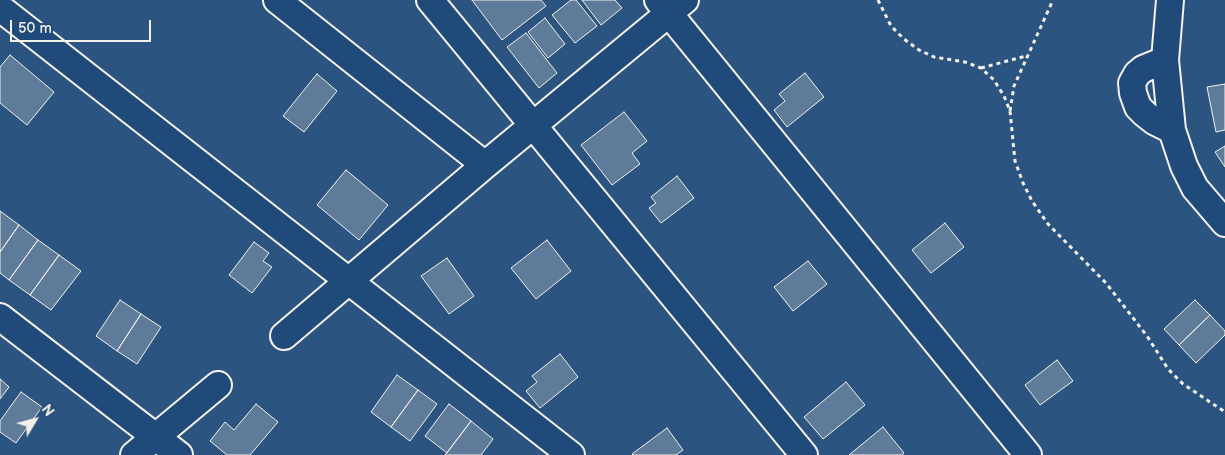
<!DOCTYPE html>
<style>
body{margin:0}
#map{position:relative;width:1225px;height:455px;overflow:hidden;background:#2c5481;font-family:"Balsamiq Sans",sans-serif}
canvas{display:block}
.north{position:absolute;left:10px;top:395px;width:50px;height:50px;-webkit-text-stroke:4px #1f4a7a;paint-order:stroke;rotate:53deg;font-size:14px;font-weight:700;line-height:20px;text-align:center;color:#f4f1e8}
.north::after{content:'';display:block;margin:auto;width:18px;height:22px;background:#f4f1e8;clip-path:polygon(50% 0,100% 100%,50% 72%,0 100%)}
.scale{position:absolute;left:10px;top:20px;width:141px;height:22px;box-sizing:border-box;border:2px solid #f4f1e8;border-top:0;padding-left:6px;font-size:15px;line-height:18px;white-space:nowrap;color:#f4f1e8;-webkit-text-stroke:4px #1f4a7a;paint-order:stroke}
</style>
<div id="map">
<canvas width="1225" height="455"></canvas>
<div class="north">N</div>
<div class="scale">50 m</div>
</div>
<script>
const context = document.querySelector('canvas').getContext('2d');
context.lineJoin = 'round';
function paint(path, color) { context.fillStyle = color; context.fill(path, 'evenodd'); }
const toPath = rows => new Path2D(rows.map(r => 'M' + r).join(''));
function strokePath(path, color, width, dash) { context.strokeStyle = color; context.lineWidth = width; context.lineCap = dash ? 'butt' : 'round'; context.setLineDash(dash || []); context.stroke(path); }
const building = toPath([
 [472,0,541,0,546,6,502,40,472,0],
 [571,0,576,0,597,26,575,43,552,15,571,0],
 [582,0,615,0,622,8,601,25,582,0],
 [545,18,565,44,548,58,528,32,545,18],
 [526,33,557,73,539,88,507,47,526,33],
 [10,55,54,92,27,125,0,103,0,67,10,55],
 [805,73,824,97,787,127,774,110,785,101,779,94,805,73],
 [317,74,337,91,304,132,283,116,317,74],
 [1225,84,1225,130,1216,132,1207,87,1225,84],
 [624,112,647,141,632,153,640,164,612,185,581,145,624,112],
 [1225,146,1225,167,1215,152,1225,146],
 [346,170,388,205,359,240,317,205,346,170],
 [677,176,694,198,661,223,649,208,656,203,651,197,677,176],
 [0,211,19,225,0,252,0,211],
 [945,223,964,247,931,273,912,250,945,223],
 [19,225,38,240,9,280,0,273,0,252,19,225],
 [38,240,59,255,30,295,9,280,38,240],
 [547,240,571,271,536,299,511,268,547,240],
 [254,242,269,253,263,261,272,267,252,293,229,275,254,242],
 [59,255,81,271,51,310,30,295,59,255],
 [447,258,474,296,449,314,421,276,447,258],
 [808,261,827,284,793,311,774,287,808,261],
 [120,300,141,314,117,351,96,336,120,300],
 [1195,300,1210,315,1179,345,1164,329,1195,300],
 [141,314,161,327,137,364,117,351,141,314],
 [1210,315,1225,331,1225,335,1196,363,1179,345,1210,315],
 [560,354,578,377,540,408,526,391,537,382,532,376,560,354],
 [1057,360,1073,381,1040,405,1025,385,1057,360],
 [397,375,418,390,391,427,371,412,397,375],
 [0,379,9,387,0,399,0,379],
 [846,382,865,405,823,439,804,417,846,382],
 [418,390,437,404,410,441,391,427,418,390],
 [21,392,42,407,16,443,0,432,0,421,21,392],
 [256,404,278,422,250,455,227,455,210,441,225,422,234,430,256,404],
 [449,404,471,421,447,453,425,436,449,404],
 [471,421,493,439,481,455,445,455,471,421],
 [883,427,904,453,902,455,849,455,883,427],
 [667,428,683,450,676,455,633,455,632,454,667,428]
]);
paint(building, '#5e7b9a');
strokePath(building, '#f4f1e8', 1);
const minor = toPath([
 [277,0,485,165],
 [430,0,804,455],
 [658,0,1028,455],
 [1170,0,1165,60,1172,130,1184,166,1195,188,1225,223],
 [0,8,571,455],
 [1165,60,1143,69,1137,74,1132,83,1133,93,1138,107,1145,114,1154,121,1172,130],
 [0,317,179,455],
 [284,336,485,165,685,0],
 [134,455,218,385]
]);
strokePath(minor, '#f4f1e8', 30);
strokePath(toPath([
 [878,0,891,26,904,39,919,50,934,57,965,62,981,68,994,80,1004,96,1010,111,1015,161,1023,183,1032,201,1048,224,1106,283,1147,336,1168,369,1183,384,1225,412],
 [981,68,1026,56],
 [1010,111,1014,86,1053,0]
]), '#f4f1e8', 3, [4, 4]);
strokePath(minor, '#1f4a7a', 26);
</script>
